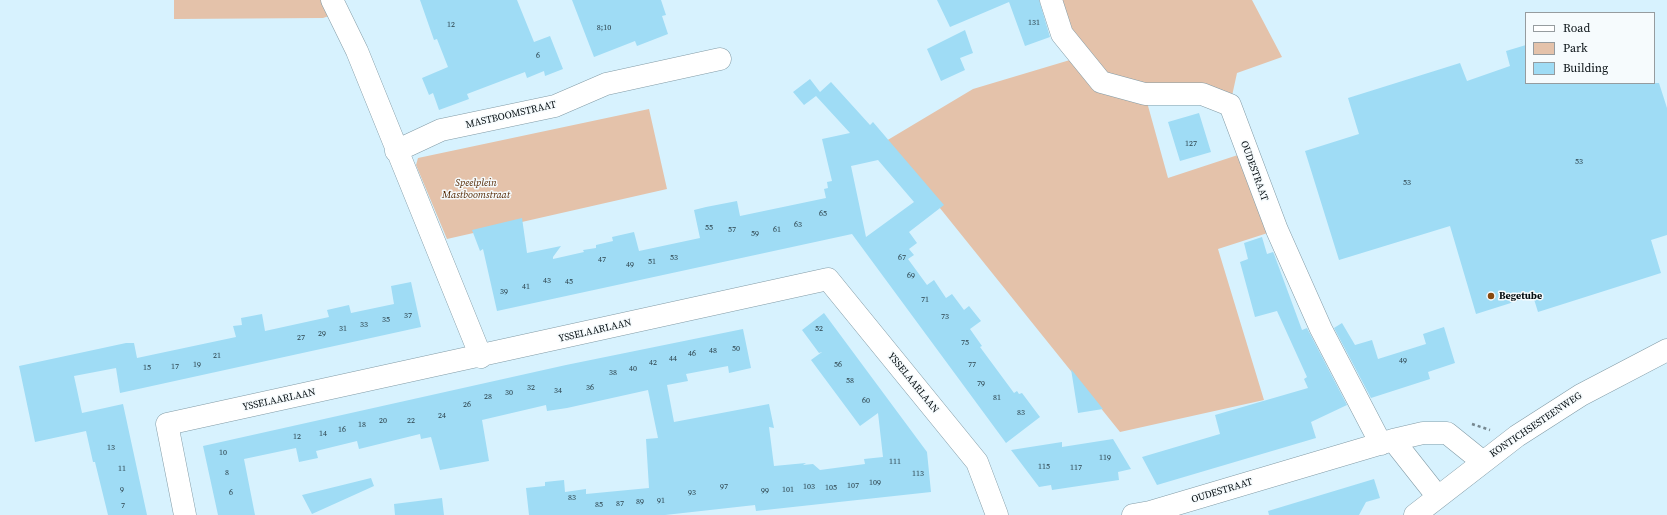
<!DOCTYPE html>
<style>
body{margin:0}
#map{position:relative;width:1667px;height:515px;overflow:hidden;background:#d7f2fe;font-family:"Source Serif 4",serif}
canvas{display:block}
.legend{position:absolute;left:1525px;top:12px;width:130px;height:72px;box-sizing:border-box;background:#f6fbfd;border:1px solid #969c9f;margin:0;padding:5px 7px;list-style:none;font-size:12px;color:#060e12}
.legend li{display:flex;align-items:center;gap:8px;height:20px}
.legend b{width:20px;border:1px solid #969c9f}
</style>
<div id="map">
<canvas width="1667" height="515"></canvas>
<ul class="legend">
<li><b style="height:5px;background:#fff"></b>Road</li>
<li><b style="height:11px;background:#e4c2aa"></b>Park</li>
<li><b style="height:11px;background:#9fdcf5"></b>Building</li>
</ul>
</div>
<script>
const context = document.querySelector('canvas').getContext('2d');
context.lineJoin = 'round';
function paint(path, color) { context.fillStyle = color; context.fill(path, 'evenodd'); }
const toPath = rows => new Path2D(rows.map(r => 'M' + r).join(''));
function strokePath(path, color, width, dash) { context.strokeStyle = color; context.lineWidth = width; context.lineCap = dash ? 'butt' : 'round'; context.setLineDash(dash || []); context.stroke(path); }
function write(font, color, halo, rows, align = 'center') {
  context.font = font + ' "Source Serif 4",serif'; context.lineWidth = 3; context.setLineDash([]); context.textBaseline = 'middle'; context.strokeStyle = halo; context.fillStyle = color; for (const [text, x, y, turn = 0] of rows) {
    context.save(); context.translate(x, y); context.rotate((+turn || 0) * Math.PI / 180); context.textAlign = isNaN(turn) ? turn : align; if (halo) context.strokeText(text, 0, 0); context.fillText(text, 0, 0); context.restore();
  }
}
paint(toPath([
 [174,0,332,0,338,13,323,18,174,19],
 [1051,0,1252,0,1282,57,1237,73,1230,105,1145,95,1168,178,1247,152,1277,230,1218,249,1264,400,1120,432,886,141,973,89,1080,57],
 [649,109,667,189,447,239,416,165,418,158]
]), '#e4c2aa');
paint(toPath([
 [420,0,517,0,534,42,550,36,563,69,545,76,544,71,527,78,525,72,467,94,469,99,439,110,433,93,429,95,422,78,448,67,437,39,434,40],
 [572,0,661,0,666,15,662,16,668,34,637,46,635,41,594,57],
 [937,0,1039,0,1050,37,1025,46,1009,2,950,27],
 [965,30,973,53,960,58,965,70,941,81,927,49],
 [1526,45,1526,83,1659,83,1667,108,1667,235,1651,240,1661,273,1538,312,1533,296,1476,314,1450,226,1339,260,1305,151,1359,134,1348,98,1460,63,1467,81,1510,66,1506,51],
 [810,79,820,92,831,82,870,125,873,122,944,205,909,232,917,243,909,249,914,255,908,259,927,285,934,280,946,298,952,294,964,310,969,306,981,321,970,329,982,346,980,347,1014,393,1017,391,1019,394,1022,393,1040,417,1006,443,852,234,497,311,483,249,480,251,472,230,522,218,527,253,561,246,553,257,553,259,584,252,583,250,596,248,596,245,613,241,612,237,634,232,639,251,700,238,694,210,706,207,737,201,740,216,826,198,824,189,828,188,827,182,832,181,822,139,850,133,816,96,804,105,793,92],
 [878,160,914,202,866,237,851,166],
 [1199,113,1211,152,1180,161,1168,122],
 [1262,237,1267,254,1273,252,1274,254,1302,330,1307,328,1347,405,1311,422,1316,438,1157,485,1142,457,1220,434,1215,415,1308,388,1304,379,1307,377,1277,311,1255,317,1240,262,1248,259,1244,243],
 [411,282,421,327,120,393,116,368,74,376,82,413,123,404,147,515,108,515,95,462,93,462,86,431,35,442,19,366,126,343,134,343,137,358,236,337,233,326,242,325,241,318,262,314,265,331,329,317,327,310,349,305,351,313,394,304,391,286],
 [824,313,927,452,931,492,756,511,755,505,665,515,529,515,526,488,545,486,545,482,564,480,565,492,586,489,586,494,649,488,646,439,658,438,648,390,567,408,547,411,546,405,482,420,489,461,440,470,431,437,421,439,420,434,359,449,357,441,316,451,318,458,299,462,296,448,244,459,255,515,218,515,203,446,566,365,743,329,751,368,729,373,728,366,686,374,688,381,667,385,674,422,769,404,774,428,769,427,774,466,806,463,803,465,813,464,820,470,865,464,864,459,883,457,878,413,860,426,811,360,822,352,819,353,802,330],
 [1342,323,1355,345,1372,340,1378,359,1426,344,1423,334,1444,327,1455,363,1428,372,1430,379,1371,398,1334,328],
 [1071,369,1103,409,1078,413],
 [1113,439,1131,469,1118,472,1119,480,1052,490,1051,485,1039,487,1011,450,1062,442,1062,447],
 [371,478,374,486,312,514,302,495],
 [1374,479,1380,498,1366,502,1359,515,1269,515,1268,511],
 [442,498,444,515,395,515,394,504]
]), '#9fdcf5');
const minor = toPath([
 [332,0,357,51,481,357],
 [1051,0,1062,34,1101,82,1145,94,1202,94,1230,105,1277,230,1321,329,1381,444],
 [396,151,441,130,555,106,606,84,720,59],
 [1393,440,1438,497],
 [185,515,167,424,828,279,977,462,997,515],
 [1133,515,1150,512,1393,440,1423,433,1447,433,1483,462],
 [1415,515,1517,436,1581,395,1667,350]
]);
strokePath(minor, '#829ba6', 23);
strokePath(toPath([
 [1472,424,1490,430]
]), '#75878f', 2.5, [3, 3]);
strokePath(minor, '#fff', 22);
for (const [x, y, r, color] of [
 [1491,296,4,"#88490f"]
]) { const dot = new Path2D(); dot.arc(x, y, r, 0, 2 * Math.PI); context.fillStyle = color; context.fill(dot); strokePath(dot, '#f6fbfd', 1.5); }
write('8px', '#2c424b', null, [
 ["131",1034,23],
 ["12",451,25],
 ["8;10",604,28],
 ["6",538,56],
 ["127",1191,144],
 ["53",1579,162],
 ["53",1407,183],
 ["65",823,214],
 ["63",798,225],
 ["55",709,228],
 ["57",732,230],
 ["61",777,230],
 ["59",755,234],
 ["53",674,258],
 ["67",902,258],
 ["47",602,260],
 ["51",652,262],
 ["49",630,265],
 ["69",911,276],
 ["43",547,281],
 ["45",569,282],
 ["41",526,287],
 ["39",504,292],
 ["71",925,300],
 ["37",408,316],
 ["73",945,317],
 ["35",386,320],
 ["33",364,325],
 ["31",343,329],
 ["52",819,329],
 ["29",322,334],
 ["27",301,338],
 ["75",965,343],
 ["50",736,349],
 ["48",713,351],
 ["46",692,354],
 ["21",217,356],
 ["44",673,359],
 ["49",1403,361],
 ["42",653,363],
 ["19",197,365],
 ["56",838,365],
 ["77",972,365],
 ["17",175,367],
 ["15",147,368],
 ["40",633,369],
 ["38",613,373],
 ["58",850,381],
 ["79",981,384],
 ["32",531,388],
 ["36",590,388],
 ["34",558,391],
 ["30",509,393],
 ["28",488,397],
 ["81",997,398],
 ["60",866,401],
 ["26",467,405],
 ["83",1021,413],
 ["24",442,416],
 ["20",383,421],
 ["22",411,421],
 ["18",362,425],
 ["16",342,430],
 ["14",323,434],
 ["12",297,437],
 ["13",111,448],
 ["10",223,453],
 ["119",1105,458],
 ["111",895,462],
 ["115",1044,467],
 ["117",1076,468],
 ["11",122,469],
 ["8",227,473],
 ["113",918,474],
 ["109",875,483],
 ["107",853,486],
 ["97",724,487],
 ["103",809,487],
 ["105",831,488],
 ["9",122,490],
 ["101",788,490],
 ["99",765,491],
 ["6",231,493],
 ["93",692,493],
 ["83",572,498],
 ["91",661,501],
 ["89",640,502],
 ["87",620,504],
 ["85",599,505],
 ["7",123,506]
]);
write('10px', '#060e12', '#f6fbfd', [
 ["MASTBOOMSTRAAT",511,115,-13],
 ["OUDESTRAAT",1254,171,70],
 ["YSSELAARLAAN",595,331,-13],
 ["YSSELAARLAAN",913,383,51],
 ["YSSELAARLAAN",279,400,-12],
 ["KONTICHSESTEENWEG",1536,425,-34],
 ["OUDESTRAAT",1222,491,-17]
]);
write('italic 10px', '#522600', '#f6fbfd', [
 ["Speelplein",476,183],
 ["Mastboomstraat",476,195]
]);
write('bold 10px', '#060e12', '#f6fbfd', [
 ["Begetube",1499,296]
], 'left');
</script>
